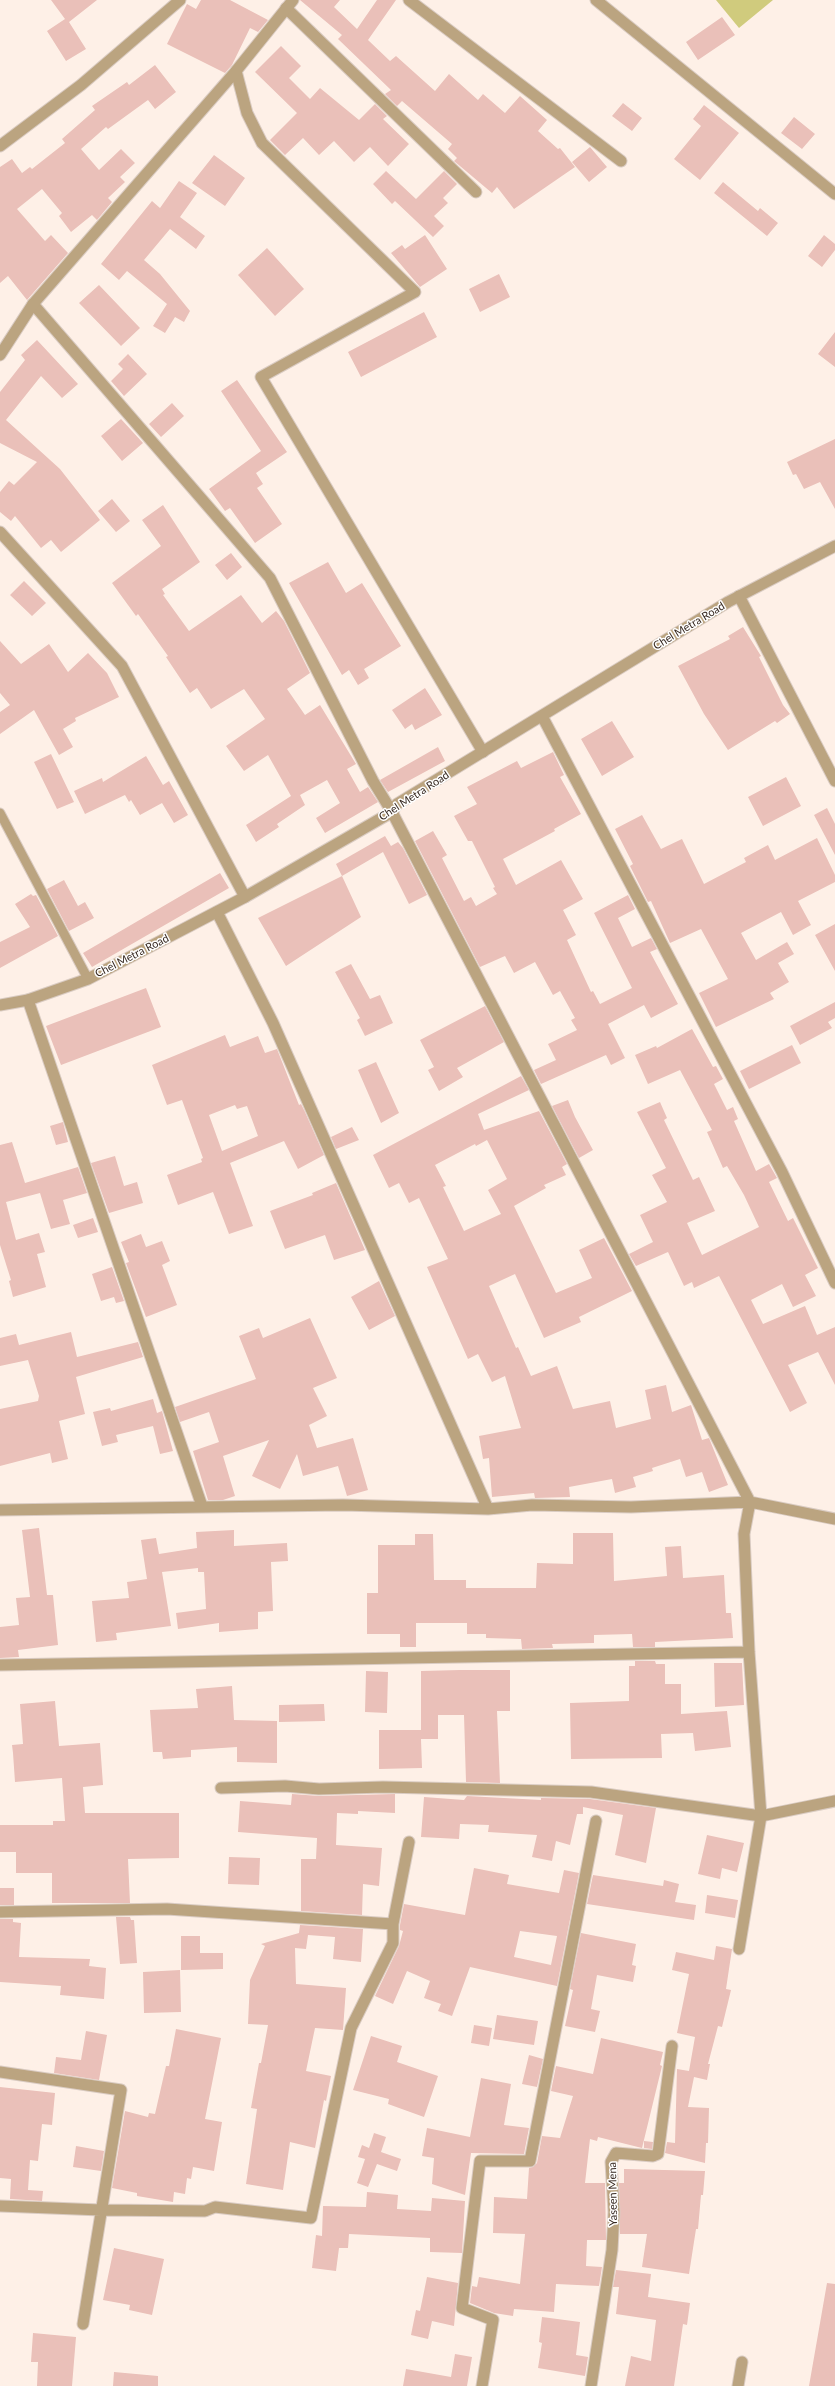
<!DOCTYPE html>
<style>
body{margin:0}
canvas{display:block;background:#fef0e7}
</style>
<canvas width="835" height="2386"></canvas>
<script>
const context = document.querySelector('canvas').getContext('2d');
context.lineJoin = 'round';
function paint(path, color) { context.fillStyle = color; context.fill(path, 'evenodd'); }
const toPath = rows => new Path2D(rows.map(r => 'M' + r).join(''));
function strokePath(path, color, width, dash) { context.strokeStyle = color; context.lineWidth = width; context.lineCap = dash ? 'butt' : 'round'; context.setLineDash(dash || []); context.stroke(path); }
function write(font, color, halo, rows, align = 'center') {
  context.font = font + ' Lato,sans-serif'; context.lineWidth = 3; context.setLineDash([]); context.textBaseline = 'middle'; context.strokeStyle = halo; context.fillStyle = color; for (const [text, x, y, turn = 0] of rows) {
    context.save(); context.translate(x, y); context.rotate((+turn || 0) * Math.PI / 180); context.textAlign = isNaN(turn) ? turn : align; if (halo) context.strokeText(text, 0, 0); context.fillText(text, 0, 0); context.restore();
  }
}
paint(toPath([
 [716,0,773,0,739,28]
]), '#d0cb7d');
paint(toPath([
 [51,0,97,0,69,22,86,49,66,61,47,31,65,19],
 [201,0,230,0,268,20,258,32,250,28,232,65,225,73,167,44,187,4,196,9],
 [300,0,340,0,334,7,357,29,377,0,396,0,368,40,390,61,396,56,435,91,449,74,478,100,483,94,505,113,520,96,547,120,538,131,558,149,560,148,575,167,514,209,497,187,492,193,454,161,457,158,448,149,452,144,402,101,397,106,385,94,391,90,338,39,342,35],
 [722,17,735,35,698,60,686,42],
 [281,46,301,66,289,78,310,99,320,88,359,120,375,104,387,116,383,119,409,144,388,166,370,147,354,162,334,141,319,155,303,138,285,155,270,140,297,113,255,72],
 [155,65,176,92,155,109,148,100,108,129,106,127,81,149,99,170,121,149,135,163,120,177,125,182,108,198,112,202,97,220,92,215,71,232,59,216,62,213,42,189,17,209,45,241,51,235,68,253,27,300,8,276,0,283,0,167,12,159,22,173,30,167,32,169,65,143,62,139,95,110,92,106,127,82,129,85],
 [623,103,642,118,632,131,612,116],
 [704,105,739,133,700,180,674,159,701,126,693,119],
 [794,117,815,134,802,149,781,133],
 [590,147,607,167,589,182,572,162],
 [214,155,245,178,225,206,192,183],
 [386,171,416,199,444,171,457,184,443,198,448,203,434,216,444,226,433,237,395,201,392,204,373,184],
 [179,181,197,193,180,217,205,236,196,249,170,229,144,260,160,274,190,311,184,322,175,317,165,333,153,326,167,304,127,271,119,280,101,264,152,201,160,208],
 [723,182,758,211,760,208,778,223,767,236,714,193],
 [425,235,447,269,420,287,391,253,402,245,405,249],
 [824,235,835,244,835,250,822,267,808,256],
 [267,248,304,289,275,316,238,275],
 [499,274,510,297,480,312,469,289],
 [99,285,140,328,121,346,79,303],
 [424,312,437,337,361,377,348,352],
 [835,332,835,367,818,354],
 [37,340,78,384,62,398,41,376,6,420,60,469,100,520,61,552,51,540,41,548,15,516,11,521,0,512,0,492,9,481,14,485,37,462,0,443,0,392,25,360,21,355],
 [128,354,147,374,124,396,111,381,123,369,118,364],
 [237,380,287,452,256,473,263,484,257,488,282,524,255,543,230,508,225,511,209,489,261,451,221,391],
 [172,403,184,416,161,437,149,424],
 [121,419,143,443,122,461,101,436],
 [835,439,835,509,820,482,804,489,796,474,793,475,787,462],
 [112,499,130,521,116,532,98,511],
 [163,505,200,562,162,589,165,594,163,595,189,631,241,595,262,623,276,611,284,621,310,673,287,689,305,715,320,705,356,764,347,769,360,792,368,787,378,802,325,833,316,818,340,803,327,780,300,795,305,805,277,824,279,827,256,842,246,825,291,796,268,755,244,771,226,746,265,719,244,689,211,709,197,688,190,693,166,657,168,656,138,614,136,616,112,583,161,546,142,520],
 [231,553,242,567,227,580,215,565],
 [328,562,346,593,362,583,401,646,364,669,369,678,358,685,349,670,342,675,289,583],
 [24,581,46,603,32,616,10,595],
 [743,627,761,656,759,657,783,705,790,714,777,723,775,721,728,750,704,714,678,666,730,639,728,636],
 [0,641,21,664,49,644,68,672,88,653,107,673,119,697,75,718,76,721,63,729,73,747,59,755,34,710,0,734,0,712,10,705,0,693],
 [425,688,442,715,415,730,412,724,405,729,392,710],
 [612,721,634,757,602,776,581,739],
 [438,747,445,761,388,792,380,780],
 [553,752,564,775,560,777,581,814,554,829,555,831,503,859,516,885,561,860,583,899,563,910,576,935,567,940,591,992,593,991,600,1004,632,988,594,913,628,895,635,909,618,918,632,947,651,938,657,949,650,952,678,1004,651,1018,644,1005,608,1024,625,1058,611,1065,606,1055,541,1084,534,1070,556,1060,548,1044,577,1030,571,1020,575,1018,560,991,553,995,535,962,514,973,505,956,480,967,415,841,433,831,447,855,442,858,464,901,471,897,476,906,497,894,493,888,495,887,472,841,468,841,454,816,477,804,467,787,517,761,521,768],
 [51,754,74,802,57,809,34,762],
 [146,756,163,785,169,781,188,815,174,823,162,803,140,815,131,800,129,802,125,795,85,814,74,791,102,778,103,782],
 [786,777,801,806,763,826,748,797],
 [827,808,835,824,835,855,814,815],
 [642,815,661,849,682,839,704,884,746,862,744,858,768,845,775,860,817,838,835,875,835,882,798,901,811,925,793,935,781,912,741,933,756,960,787,942,794,954,778,963,789,982,770,993,774,999,716,1027,699,993,728,979,701,929,670,943,651,901,648,902,630,866,633,864,615,829],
 [385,836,391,846,398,842,403,848,427,895,409,904,383,852,342,876,336,864],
 [220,873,229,888,92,967,83,953],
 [342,876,361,917,286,966,258,918],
 [64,880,78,906,85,902,94,918,69,931,47,889],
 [31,894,33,896,36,895,58,936,0,968,0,942,30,927,15,904],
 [835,924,835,971,815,935],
 [351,964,370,999,380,995,393,1023,365,1036,357,1020,360,1018,335,972],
 [146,988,161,1027,61,1065,46,1026],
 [835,1002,835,1018,828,1022,832,1028,800,1045,790,1026],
 [485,1006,504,1042,457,1068,463,1077,439,1091,428,1070,434,1067,420,1040],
 [692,1029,713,1067,716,1066,723,1079,714,1084,727,1110,733,1107,738,1119,734,1121,756,1171,769,1164,777,1178,769,1182,788,1221,793,1218,818,1268,805,1275,816,1296,793,1307,782,1284,751,1300,763,1324,805,1306,817,1335,835,1327,835,1385,818,1352,788,1365,807,1403,790,1412,719,1276,694,1288,692,1282,684,1286,668,1252,636,1266,629,1254,653,1242,640,1215,667,1202,652,1175,666,1168,637,1112,660,1102,667,1118,664,1120,693,1180,699,1177,715,1211,687,1223,702,1255,759,1227,744,1195,727,1166,723,1168,707,1132,712,1130,680,1070,648,1084,635,1055,656,1046,657,1048],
 [225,1035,230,1047,258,1036,265,1053,277,1049,299,1105,301,1104,305,1112,324,1155,298,1169,284,1141,230,1163,253,1226,229,1234,213,1192,178,1205,167,1175,202,1162,201,1159,203,1158,182,1100,167,1105,152,1065],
 [235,1105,237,1109,247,1106,258,1136,222,1151,209,1115],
 [792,1045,801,1063,749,1089,740,1071],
 [376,1062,399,1113,381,1123,358,1070],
 [521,1076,529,1090,478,1114,484,1130,539,1111,567,1164,562,1167,566,1175,544,1185,546,1188,514,1206,556,1293,592,1278,579,1250,604,1238,632,1291,579,1317,581,1322,544,1338,515,1274,489,1286,516,1348,518,1347,531,1376,557,1366,573,1409,610,1401,616,1428,651,1419,645,1390,666,1385,672,1412,691,1405,702,1440,709,1438,728,1485,709,1492,702,1472,686,1477,680,1459,652,1468,653,1471,633,1477,636,1487,615,1493,612,1479,569,1487,570,1497,535,1498,534,1493,492,1497,489,1458,483,1459,479,1436,521,1428,505,1376,492,1382,478,1354,468,1359,427,1267,448,1259,419,1198,409,1203,399,1183,389,1188,373,1155],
 [487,1140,507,1179,488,1190,501,1214,464,1231,443,1187,446,1186,435,1165,475,1144,476,1146],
 [568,1100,575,1117,593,1150,579,1158,552,1106],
 [63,1122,68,1142,56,1145,50,1126],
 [352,1127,359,1140,336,1149,331,1137],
 [12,1142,25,1183,78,1167,87,1193,63,1200,70,1224,51,1229,40,1193,6,1202,16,1240,39,1233,45,1252,37,1254,46,1287,13,1297,9,1281,11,1280,0,1245,0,1145],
 [115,1156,124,1186,137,1182,143,1203,109,1213,91,1163],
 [336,1183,365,1250,334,1260,325,1235,285,1249,270,1211,313,1195,312,1193],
 [93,1218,98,1232,78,1238,73,1225],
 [141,1234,146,1247,162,1241,170,1261,162,1265,177,1305,146,1317,126,1263,129,1262,121,1242],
 [112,1267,124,1301,116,1303,114,1297,101,1301,92,1274],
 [379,1281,395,1316,369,1330,351,1297],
 [310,1318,337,1378,313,1388,327,1416,309,1425,317,1448,353,1438,368,1490,347,1496,338,1466,303,1476,297,1454,280,1489,252,1476,269,1440,223,1456,235,1496,223,1500,208,1500,193,1451,219,1442,209,1412,180,1422,175,1407,256,1379,239,1336,259,1328,263,1338],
 [71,1332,77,1357,138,1342,143,1357,76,1377,85,1414,59,1421,68,1459,52,1463,50,1453,0,1466,0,1409,38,1401,39,1396,28,1360,0,1366,0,1338,16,1334,19,1345],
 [153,1399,157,1413,162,1411,173,1451,160,1454,153,1426,116,1435,118,1442,102,1446,93,1412,110,1408,111,1411],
 [39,1528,47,1595,53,1595,58,1645,18,1650,19,1657,0,1658,0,1627,19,1625,16,1598,30,1597,22,1530],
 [234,1530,234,1546,287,1543,288,1561,271,1562,273,1611,258,1612,258,1629,219,1632,219,1623,178,1629,176,1613,206,1609,204,1572,198,1572,198,1568,162,1572,171,1626,116,1633,117,1640,96,1642,92,1601,129,1598,127,1582,147,1579,141,1540,156,1538,159,1554,197,1548,196,1532],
 [573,1533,613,1533,614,1581,667,1576,665,1547,681,1546,683,1578,724,1575,726,1613,731,1613,733,1638,655,1642,655,1647,633,1647,632,1634,594,1635,594,1643,552,1644,553,1648,522,1649,521,1639,486,1638,486,1634,467,1634,467,1623,416,1623,416,1647,400,1647,400,1634,367,1634,367,1593,378,1593,378,1545,415,1545,415,1534,433,1534,434,1580,466,1580,466,1588,536,1588,537,1563,573,1564],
 [635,1661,655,1661,656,1664,665,1664,665,1684,681,1684,681,1714,727,1711,731,1747,695,1751,693,1733,661,1734,662,1758,571,1759,570,1703,629,1701,629,1666,635,1666],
 [714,1663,742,1663,744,1705,715,1707],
 [460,1670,510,1670,510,1711,497,1711,500,1783,466,1782,464,1715,438,1715,438,1739,421,1739,422,1768,379,1769,379,1730,421,1730,421,1733,421,1671],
 [366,1671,388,1672,387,1713,365,1712],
 [232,1686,234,1720,277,1721,277,1763,237,1762,237,1747,191,1750,191,1757,163,1759,162,1752,153,1752,150,1710,198,1708,196,1689],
 [55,1701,59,1746,100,1743,103,1785,83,1787,85,1813,179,1813,179,1858,128,1859,130,1903,52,1903,52,1873,16,1873,16,1852,0,1852,0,1825,53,1825,53,1821,65,1821,62,1778,15,1782,13,1753,12,1745,23,1744,20,1704],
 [324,1704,325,1721,279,1722,279,1705],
 [292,1794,319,1796,395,1794,395,1813,358,1811,358,1814,337,1813,336,1845,382,1848,379,1886,363,1884,362,1915,301,1911,301,1859,316,1859,317,1838,238,1832,240,1801,291,1805],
 [424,1797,464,1800,467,1796,541,1800,541,1798,590,1799,656,1808,646,1863,615,1855,623,1815,583,1807,583,1814,577,1814,570,1845,556,1841,552,1861,532,1857,537,1835,488,1832,489,1825,460,1824,459,1839,421,1837],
 [707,1835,744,1843,737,1872,722,1868,720,1879,698,1874],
 [229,1857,260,1858,259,1885,228,1884],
 [474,1868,509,1875,507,1884,559,1893,564,1870,579,1873,557,1986,470,1967,452,2016,438,2011,441,2004,424,1998,430,1981,407,1971,393,2004,375,1996,399,1946,403,1931,400,1930,400,1925,404,1904,465,1915],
 [520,1931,557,1936,551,1965,514,1957],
 [593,1875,663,1886,664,1880,679,1884,675,1902,696,1905,694,1920,587,1904],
 [0,1888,14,1888,14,1905,0,1905],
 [707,1895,738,1900,735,1918,705,1913],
 [116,1917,130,1917,131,1920,134,1920,137,1963,120,1964],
 [0,1919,13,1919,13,1922,21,1923,19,1957,90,1959,89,1966,106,1968,104,1999,60,1995,61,1986,0,1982],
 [300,1925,363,1929,361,1962,333,1959,335,1937,308,1935,306,1949,295,1948,296,1984,346,1988,343,2030,315,2028,306,2071,331,2076,326,2101,324,2100,315,2148,290,2142,283,2190,246,2184,257,2109,251,2108,259,2063,261,2063,268,2025,248,2024,250,1980,265,1946,261,1944,299,1933],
 [581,1933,636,1944,632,1965,636,1966,633,1982,597,1975,591,2009,600,2011,595,2032,565,2026,573,1990,570,1989],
 [181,1936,200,1936,200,1953,223,1953,223,1969,181,1970],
 [716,1946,732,1949,726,1989,731,1990,722,2027,718,2026,708,2064,710,2064,707,2080,694,2077,688,2107,709,2108,708,2143,706,2143,705,2163,665,2153,667,2142,675,2143,677,2069,689,2071,695,2037,677,2033,689,1974,672,1970,676,1952,714,1960],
 [180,1970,181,2012,144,2013,143,1972],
 [497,2015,538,2021,534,2045,493,2039],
 [474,2025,492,2028,489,2046,471,2043],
 [176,2029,221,2038,205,2119,222,2122,214,2171,193,2167,191,2179,187,2178,185,2194,174,2192,173,2202,137,2196,137,2193,112,2188,125,2111,148,2117,149,2113,155,2114,166,2066,169,2066],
 [86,2031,107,2035,99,2080,54,2073,56,2057,81,2060],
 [371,2036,402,2046,397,2062,438,2076,424,2117,388,2104,389,2099,353,2090],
 [601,2038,663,2052,660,2065,662,2066,642,2148,598,2137,597,2141,590,2139,585,2183,605,2183,606,2240,587,2240,586,2266,602,2267,599,2286,556,2284,554,2312,514,2309,513,2316,494,2313,470,2303,472,2286,477,2287,479,2277,520,2284,525,2234,493,2233,494,2197,527,2199,529,2168,533,2167,537,2163,542,2136,560,2138,573,2096,551,2091,556,2066,593,2074],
 [529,2055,543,2059,537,2087,522,2084],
 [481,2078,511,2084,504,2125,529,2128,524,2154,471,2153,465,2195,432,2184,434,2158,422,2156,427,2128,470,2137],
 [0,2087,55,2093,52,2125,42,2124,38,2161,30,2160,28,2190,43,2191,42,2201,10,2199,11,2179,0,2178],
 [374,2133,386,2137,381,2152,401,2159,397,2171,377,2164,368,2187,357,2183,365,2159,358,2157,362,2145,369,2148],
 [644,2141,653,2142,652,2149,644,2148],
 [76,2146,104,2151,101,2171,73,2167],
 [624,2169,705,2171,703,2195,701,2195,698,2229,696,2229,689,2274,642,2267,647,2234,620,2234,619,2183,624,2183],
 [367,2192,398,2195,397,2209,431,2211,432,2198,465,2201,462,2253,430,2252,430,2238,349,2234,348,2248,339,2248,336,2271,312,2268,316,2235,322,2236,323,2206,366,2207],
 [114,2248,164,2259,152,2315,129,2310,130,2305,103,2300],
 [616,2270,651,2274,648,2297,690,2303,687,2325,683,2324,674,2386,625,2386,631,2356,651,2361,656,2320,616,2314,619,2287,613,2287],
 [427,2277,458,2283,454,2326,432,2321,428,2339,411,2335,416,2310,420,2311],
 [827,2283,835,2284,835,2386,809,2386],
 [542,2317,580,2322,576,2355,588,2357,585,2376,538,2368,542,2343,539,2342],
 [33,2333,76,2337,72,2386,37,2386,38,2362,31,2362],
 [455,2354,472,2357,467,2386,403,2386,406,2369,451,2377],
 [114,2372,158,2376,158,2386,113,2386]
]), '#eac0b9');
const service = toPath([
 [0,813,88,979]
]);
const minor = toPath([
 [409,0,621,161],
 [596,0,835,194],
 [286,8,476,192],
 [236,71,247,113,262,143,415,292,261,377,483,752],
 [0,146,81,85,180,0],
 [33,304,270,578,373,781,392,812,750,1502,744,1534,749,1652,761,1816,739,1949],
 [0,532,122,666,245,897],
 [739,596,835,781],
 [542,716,782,1172,835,1283],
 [217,912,273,1023,488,1509],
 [28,1000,202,1506],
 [0,1510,343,1505,488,1509,532,1505,631,1507,750,1502,835,1519],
 [0,1665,749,1652],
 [221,1788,285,1786,319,1789,383,1787,591,1792,761,1816,835,1801],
 [0,1912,167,1909,393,1924],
 [0,2072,121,2090,83,2324],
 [0,2206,101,2210,205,2211,215,2207,311,2218,351,2028,393,1943,393,1924,409,1842],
 [482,2386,493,2320,462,2308,480,2161,530,2161,596,1821],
 [591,2386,612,2250,614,2212,611,2162,616,2153,653,2156,658,2154,672,2046],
 [738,2386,742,2362]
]);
const tertiary = toPath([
 [0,355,33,304,236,71,293,0],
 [0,1005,28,1000,88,979,245,897,392,812,397,804,728,602,835,546]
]);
strokePath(service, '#daccc3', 11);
strokePath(minor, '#daccc3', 13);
strokePath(tertiary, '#daccc3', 13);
strokePath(service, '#bba480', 9);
strokePath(minor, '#bba480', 11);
strokePath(tertiary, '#bba480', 11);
write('11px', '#362820', '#fff', [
 ["Chel Metra Road",689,626,-31],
 ["Chel Metra Road",414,796,-33],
 ["Chel Metra Road",132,956,-27],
 ["Yaseen Mena",613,2194,-91]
]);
</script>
